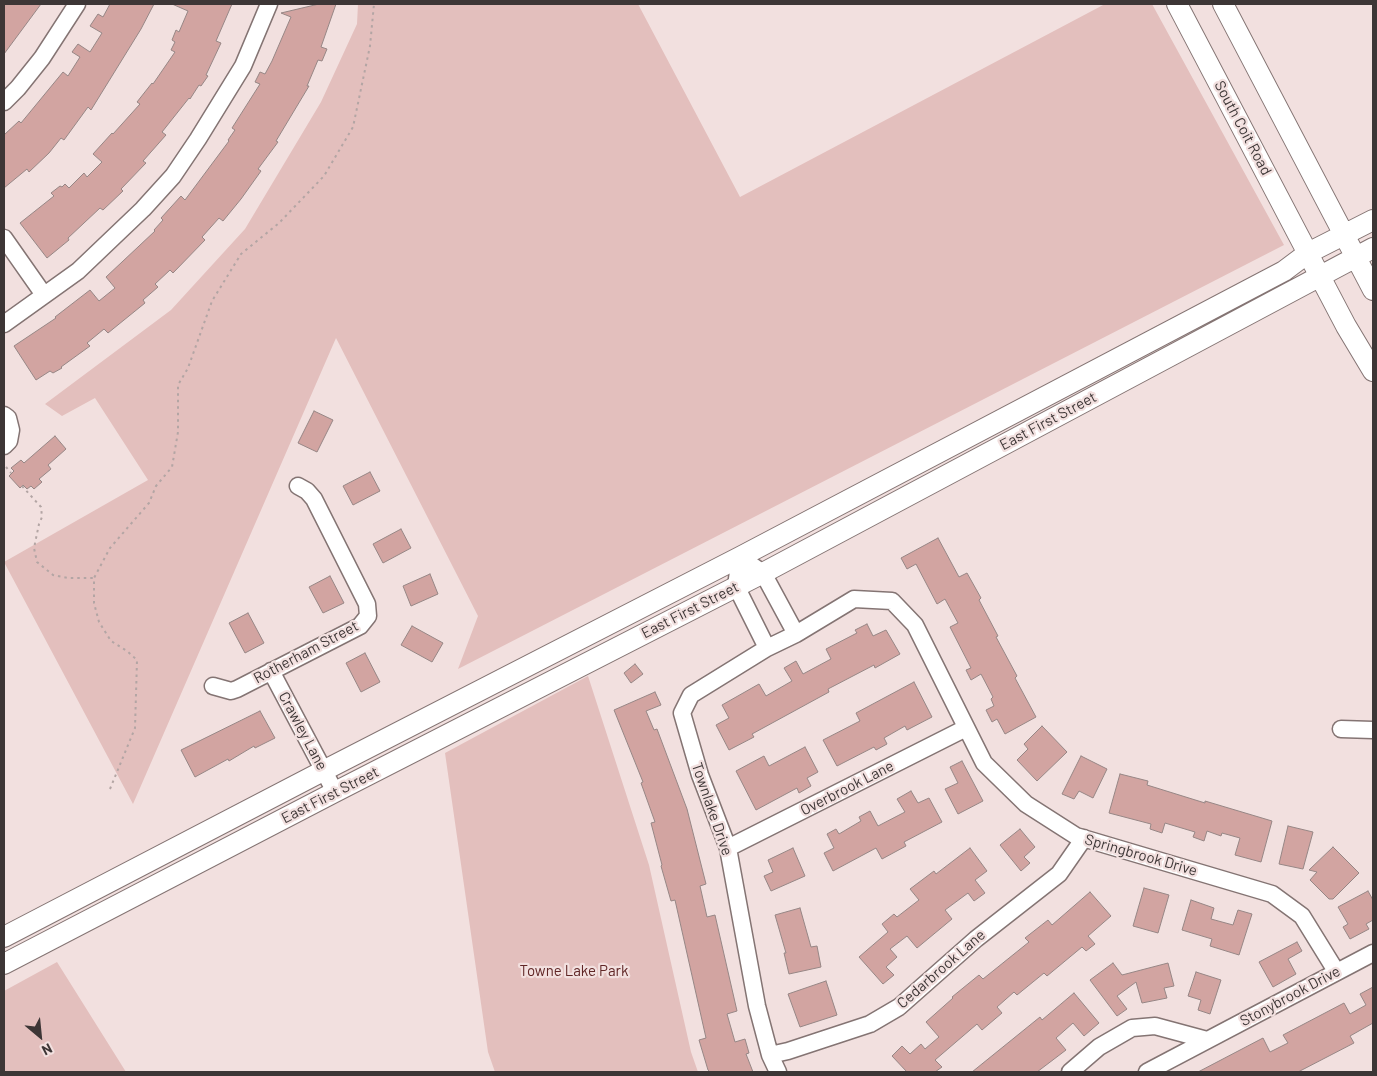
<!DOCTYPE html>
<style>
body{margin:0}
#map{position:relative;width:1377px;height:1076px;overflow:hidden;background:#f2e0df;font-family:Barlow,sans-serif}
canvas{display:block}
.frame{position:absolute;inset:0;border:5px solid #3d3636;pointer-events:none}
.north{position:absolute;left:15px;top:1011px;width:50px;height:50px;-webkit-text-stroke:4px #f2e0df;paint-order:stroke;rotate:152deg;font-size:14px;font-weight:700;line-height:20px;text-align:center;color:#3d3636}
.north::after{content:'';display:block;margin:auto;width:18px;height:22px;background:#3d3636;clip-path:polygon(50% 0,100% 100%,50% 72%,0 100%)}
</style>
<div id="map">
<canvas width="1377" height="1076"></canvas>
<div class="frame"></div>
<div class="north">N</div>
</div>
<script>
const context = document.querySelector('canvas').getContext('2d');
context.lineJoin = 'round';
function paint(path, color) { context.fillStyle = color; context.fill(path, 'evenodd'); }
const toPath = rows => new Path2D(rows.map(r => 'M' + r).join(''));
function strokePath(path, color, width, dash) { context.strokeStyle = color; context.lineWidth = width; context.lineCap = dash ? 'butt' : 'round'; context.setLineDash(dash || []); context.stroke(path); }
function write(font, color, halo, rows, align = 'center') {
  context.font = font + ' Barlow,sans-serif'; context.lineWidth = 4.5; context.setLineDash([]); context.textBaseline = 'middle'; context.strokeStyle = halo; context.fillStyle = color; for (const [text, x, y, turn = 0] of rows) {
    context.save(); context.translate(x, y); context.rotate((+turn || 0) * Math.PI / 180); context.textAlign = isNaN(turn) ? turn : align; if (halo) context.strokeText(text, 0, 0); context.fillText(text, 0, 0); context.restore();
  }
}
paint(toPath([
 [358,4,638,4,740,197,1105,4,1152,4,1284,245,458,669,478,616,336,338,133,804,4,562,148,480,95,398,62,416,45,404,171,310,245,229,321,102,357,24],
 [588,676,649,865,691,1052,698,1072,495,1072,488,1052,445,753],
 [57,962,126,1072,4,1072,4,991]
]), '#e3bfbd');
const building = toPath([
 [4,4,41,4,4,54,4,4],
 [110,4,154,4,141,29,91,110,88,107,64,140,61,138,49,153,29,172,27,169,4,188,4,135,19,121,21,123,63,72,68,76,80,57,72,52,78,44,90,52,102,33,90,26,98,14,103,17,110,4],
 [172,4,232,4,216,41,221,43,206,75,208,76,201,86,199,85,190,99,189,98,162,132,166,135,143,161,146,163,121,189,123,191,103,210,100,208,68,238,69,240,47,258,20,223,54,196,51,193,60,186,62,187,65,184,69,188,84,173,87,177,102,162,93,154,112,133,113,134,140,104,137,102,152,83,153,84,175,52,171,50,175,42,172,40,176,30,179,32,188,11,172,4],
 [319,4,336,4,321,47,327,49,322,61,318,60,307,86,309,86,276,141,278,142,258,169,261,171,241,199,223,221,219,218,202,237,205,240,173,273,170,270,155,284,158,287,143,300,145,303,108,333,104,329,87,343,90,346,61,367,62,368,53,373,50,371,36,380,14,346,56,318,55,317,90,290,99,301,115,288,106,277,155,231,154,230,163,220,161,218,181,196,185,200,229,141,228,140,235,130,232,128,260,84,255,82,260,72,265,74,272,61,291,17,281,13,319,4],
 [314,411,333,420,317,452,298,443,314,411],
 [55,436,66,449,48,465,51,469,39,479,42,482,34,489,31,486,27,489,23,485,20,488,9,476,14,471,11,468,21,460,24,463,55,436],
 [370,472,380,491,353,505,343,486,370,472],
 [401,529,411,548,383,563,373,544,401,529],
 [938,538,959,577,967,573,981,598,979,600,998,636,996,637,1017,676,1015,678,1036,717,1005,734,997,719,992,722,986,710,994,706,991,699,993,697,981,674,971,680,966,670,971,668,950,627,958,623,945,599,937,604,916,564,907,569,901,558,938,538],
 [430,574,438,594,411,606,403,586,430,574],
 [330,576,344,603,323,613,309,587,330,576],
 [248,613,264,643,245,653,229,623,248,613],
 [867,624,873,636,886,630,900,654,875,668,874,665,828,689,829,692,752,734,754,737,729,750,716,725,729,718,722,705,759,684,766,696,792,681,784,668,796,661,803,674,831,659,826,649,857,633,855,630,867,624],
 [412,626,443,643,432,662,401,645,412,626],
 [365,653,380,682,361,692,346,663,365,653],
 [635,664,643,674,631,683,624,673,635,664],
 [914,682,932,717,907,730,905,726,884,738,887,744,876,750,874,747,837,766,823,740,860,721,856,713,914,682],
 [655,692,661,705,646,711,654,730,657,729,687,809,706,884,700,886,707,917,715,915,737,1011,727,1014,735,1042,745,1039,749,1053,746,1054,753,1072,710,1072,708,1070,699,1040,706,1038,675,900,671,901,661,866,662,865,651,823,655,822,641,783,643,782,614,710,655,692],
 [260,711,275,738,255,748,254,746,229,761,228,759,195,777,181,750,260,711],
 [1042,726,1067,752,1037,781,1017,760,1028,749,1024,744,1042,726],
 [805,747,818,772,807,778,811,786,799,793,797,788,756,810,736,771,764,756,769,766,805,747],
 [1081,756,1107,769,1093,798,1079,791,1074,799,1062,794,1081,756],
 [962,761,983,801,958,814,945,789,958,783,950,767,962,761],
 [1120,774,1148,781,1147,785,1205,803,1205,801,1272,821,1261,862,1235,855,1240,838,1222,833,1221,836,1207,831,1204,841,1193,837,1195,832,1165,823,1162,833,1150,829,1151,824,1109,813,1120,774],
 [911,791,918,803,929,798,942,822,904,842,906,846,882,859,876,848,833,871,824,853,834,848,827,834,836,829,839,834,861,821,859,817,870,811,878,826,905,812,897,799,911,791],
 [1288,826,1313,832,1303,869,1279,864,1288,826],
 [1020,829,1035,847,1024,857,1030,863,1021,871,1000,845,1020,829],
 [1333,847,1359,873,1333,899,1329,899,1310,880,1317,872,1309,870,1333,847],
 [793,848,805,876,771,891,764,876,773,872,768,860,793,848],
 [970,848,987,871,975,880,985,893,974,901,968,893,945,910,952,919,917,948,907,936,890,949,897,957,886,967,894,975,883,984,859,957,888,932,882,924,894,914,897,917,919,900,910,889,934,871,936,874,970,848],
 [1144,888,1169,895,1158,933,1133,926,1144,888],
 [1368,891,1373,900,1373,920,1366,924,1369,929,1350,939,1343,927,1348,924,1338,907,1368,891],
 [1090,892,1111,916,1088,936,1095,944,1086,951,1082,947,1047,976,1044,973,1017,995,1014,992,997,1007,1002,1013,982,1030,977,1024,935,1060,942,1067,935,1072,907,1072,892,1056,902,1046,910,1054,921,1044,925,1049,939,1037,926,1022,953,998,952,997,979,975,983,979,1029,942,1025,938,1048,920,1052,925,1090,892],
 [1191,900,1214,908,1211,919,1233,925,1238,910,1252,914,1239,955,1210,946,1212,939,1182,930,1191,900],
 [800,908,811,947,817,946,821,967,789,974,784,953,786,953,775,915,800,908],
 [1297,942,1302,951,1288,959,1296,974,1273,987,1259,962,1297,942],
 [1113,963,1122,975,1168,963,1174,986,1164,988,1167,998,1142,1003,1136,982,1117,996,1127,1009,1117,1016,1090,980,1113,963],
 [1196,972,1221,980,1210,1014,1198,1010,1201,1000,1188,996,1196,972],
 [826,981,837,1015,800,1027,788,994,826,981],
 [1373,987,1373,1023,1350,1036,1354,1043,1298,1072,1198,1072,1263,1038,1270,1052,1288,1043,1283,1035,1344,1003,1350,1014,1366,1005,1360,994,1373,987],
 [1074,993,1099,1023,1084,1036,1073,1023,1056,1038,1066,1050,1037,1072,972,1072,1040,1017,1042,1020,1074,993]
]);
paint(building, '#d2a4a1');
strokePath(building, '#968685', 1);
const minor = toPath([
 [4,102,18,88,42,58,77,4],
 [4,238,44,295],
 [4,324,78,271,143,209,173,176,198,139,243,66,269,4],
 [4,415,8,418,11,430,9,441,4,446],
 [767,648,736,586,740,557,763,573,796,634],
 [271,671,335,792],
 [213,686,231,691,237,689,360,626,368,616,367,604,314,499,307,491,298,486],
 [1341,729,1373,730],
 [728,848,966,728],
 [770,1055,788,1051,870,1024,899,1007,976,939,1059,874,1084,838],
 [778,1072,770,1055,757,1006,728,848,700,775,682,713,691,695,767,648,796,634,854,599,892,601,915,625,984,763,1026,804,1076,836,1272,894,1302,916,1336,971],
 [1070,1072,1099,1047,1132,1028,1155,1026,1207,1040],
 [1147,1072,1373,953]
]);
const major = toPath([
 [1177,4,1346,326,1373,371],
 [1223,4,1373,290],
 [4,937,323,771,740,557,1284,271,1308,253,1373,220],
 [4,964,335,792,763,573,1373,248]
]);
strokePath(minor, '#847473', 19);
strokePath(major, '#847473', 22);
strokePath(toPath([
 [6,467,11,473],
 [22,486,41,507,42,517,39,524,34,548,37,562,53,575,68,578,94,578],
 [110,789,135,728,137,660,127,651,111,641,99,622,94,603,94,578,110,548,149,503,156,486,172,467,178,432,178,385,188,368,212,301,241,254,279,223,324,176,353,127,370,46,374,4]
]), '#b3a5a4', 2, [2.5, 4]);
strokePath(minor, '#fff', 16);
strokePath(major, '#fff', 20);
write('15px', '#3d3636', '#f2e0df', [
 ["South Coit Road",1243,128,62],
 ["East First Street",1048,421,-28],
 ["East First Street",690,610,-27],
 ["Rotherham Street",306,652,-28],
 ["Crawley Lane",303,731,62],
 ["Overbrook Lane",847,788,-27],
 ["East First Street",330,795,-27],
 ["Townlake Drive",712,809,71],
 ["Springbrook Drive",1141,855,16],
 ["Cedarbrook Lane",941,969,-41],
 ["Stonybrook Drive",1290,996,-28]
]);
write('15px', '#602626', '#f2e0df', [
 ["Towne Lake Park",574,971]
]);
</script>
